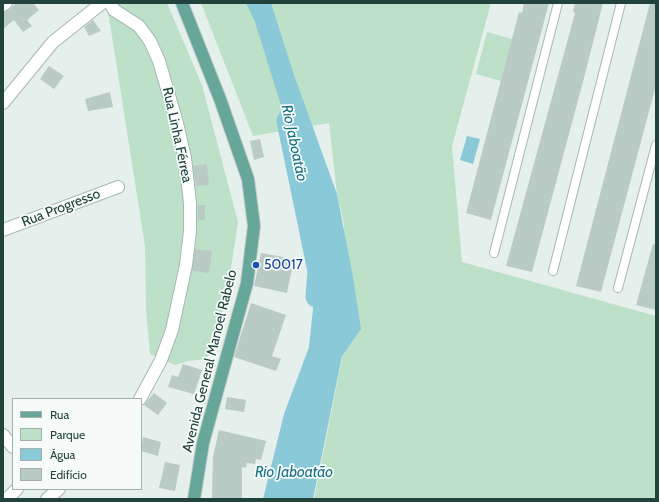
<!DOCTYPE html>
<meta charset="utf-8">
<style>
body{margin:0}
#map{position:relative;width:659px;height:502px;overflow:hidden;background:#e5efeb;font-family:Cabin,sans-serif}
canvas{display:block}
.frame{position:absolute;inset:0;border:4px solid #22433b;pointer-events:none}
.legend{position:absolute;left:12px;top:398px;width:130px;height:92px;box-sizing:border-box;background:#f6fbf9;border:1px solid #a1b1ad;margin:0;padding:5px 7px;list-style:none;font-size:12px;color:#22433b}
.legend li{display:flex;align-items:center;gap:8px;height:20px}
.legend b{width:20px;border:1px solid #a1b1ad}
</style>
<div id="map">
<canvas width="659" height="502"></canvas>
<div class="frame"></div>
<ul class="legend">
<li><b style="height:5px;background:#67a799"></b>Rua</li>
<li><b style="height:11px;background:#bde1c8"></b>Parque</li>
<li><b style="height:11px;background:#8ac9d7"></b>Água</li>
<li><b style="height:11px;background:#bacac4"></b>Edifício</li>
</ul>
</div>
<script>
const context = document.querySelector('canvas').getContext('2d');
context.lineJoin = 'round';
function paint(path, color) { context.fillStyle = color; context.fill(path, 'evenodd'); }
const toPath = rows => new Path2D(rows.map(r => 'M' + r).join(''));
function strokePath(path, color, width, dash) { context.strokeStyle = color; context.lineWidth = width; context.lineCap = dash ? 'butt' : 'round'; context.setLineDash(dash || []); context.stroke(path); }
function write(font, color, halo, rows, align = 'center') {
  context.font = font + ' Cabin,sans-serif'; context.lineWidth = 3.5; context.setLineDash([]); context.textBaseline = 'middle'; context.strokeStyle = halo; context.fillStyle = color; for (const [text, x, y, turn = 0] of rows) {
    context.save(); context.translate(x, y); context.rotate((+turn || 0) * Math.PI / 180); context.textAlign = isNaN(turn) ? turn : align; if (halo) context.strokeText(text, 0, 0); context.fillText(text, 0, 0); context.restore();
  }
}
paint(toPath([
 [117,3,167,3,202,85,238,222,226,301,207,359,188,361,175,365,150,354,146,310,145,246,108,11],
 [201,3,491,3,452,146,462,262,656,316,656,499,314,499,344,348,344,223,337,194,329,123,253,136],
 [487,32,512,39,501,81,476,74]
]), '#bde1c8');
paint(toPath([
 [246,3,271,3,294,75,337,194,353,277,361,329,342,356,313,499,263,499,284,414,309,347,321,233,255,22],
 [467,136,480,139,473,164,460,160]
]), '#8ac9d7');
strokePath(toPath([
 [289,121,320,271,318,296]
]), '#8ac9d7', 25);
paint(toPath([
 [16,3,33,3,39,10,27,20,32,26,23,32,14,20,3,29,3,13,10,9],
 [524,3,549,3,491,220,466,213,519,12,522,13],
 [575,3,603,3,584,78,532,272,506,266,575,13,573,12],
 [650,3,656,3,656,85,601,292,576,286],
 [93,20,101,31,89,36,84,27],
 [49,66,64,76,54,89,40,79],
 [110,92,113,107,88,111,85,99],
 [260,139,264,157,254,160,250,141],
 [207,164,209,185,196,186,193,166],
 [198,205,205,205,205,220,198,220],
 [653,244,656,245,656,310,636,305],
 [195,249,212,251,209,273,192,271],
 [261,253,294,259,287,293,254,286],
 [251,303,286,315,272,356,281,359,276,371,234,357],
 [183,364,202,370,194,394,168,387,172,375,178,377],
 [154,393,167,403,158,415,144,405],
 [227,397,246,400,244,412,225,409],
 [219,430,266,441,261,460,256,459,255,464,247,463,246,468,242,467,242,499,212,499,213,457],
 [143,437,161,442,158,456,141,451],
 [165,462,180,465,175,491,159,488]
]), '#bacac4');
const lane = toPath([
 [494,253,558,3],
 [553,271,621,3],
 [618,288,656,145]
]);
const street = toPath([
 [110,3,114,10,139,26,150,41,159,61,177,123,185,158,190,203,190,231,186,265,172,330,161,360,140,399],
 [3,5,6,3],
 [3,103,53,42,102,3],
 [3,230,118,187],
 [3,435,13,447],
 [7,499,17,489],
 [47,499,59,489]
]);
const primary = toPath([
 [182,3,220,99,248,179,254,226,247,283,203,443,194,499]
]);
strokePath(lane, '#a7b8b3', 10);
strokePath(street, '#a7b8b3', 14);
strokePath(primary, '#c1cac8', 14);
strokePath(lane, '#fff', 8);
strokePath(street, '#fff', 12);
strokePath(primary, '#67a799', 12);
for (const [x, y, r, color] of [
 [256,265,4,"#1a4fb4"]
]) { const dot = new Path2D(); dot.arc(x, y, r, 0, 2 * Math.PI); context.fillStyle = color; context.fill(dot); strokePath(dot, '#f6fbf9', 1.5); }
write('14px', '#22433b', '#f6fbf9', [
 ["Rua Linha Férrea",177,135,78],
 ["Rua Progresso",61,208,-21],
 ["Avenida General Manoel Rabelo",210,361,-76]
]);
write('14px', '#164399', '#f6fbf9', [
 ["50017",264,265]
], 'left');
write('italic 15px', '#176f84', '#f6fbf9', [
 ["Rio Jaboatão",294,143,78],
 ["Rio Jaboatão",294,473]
]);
</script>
